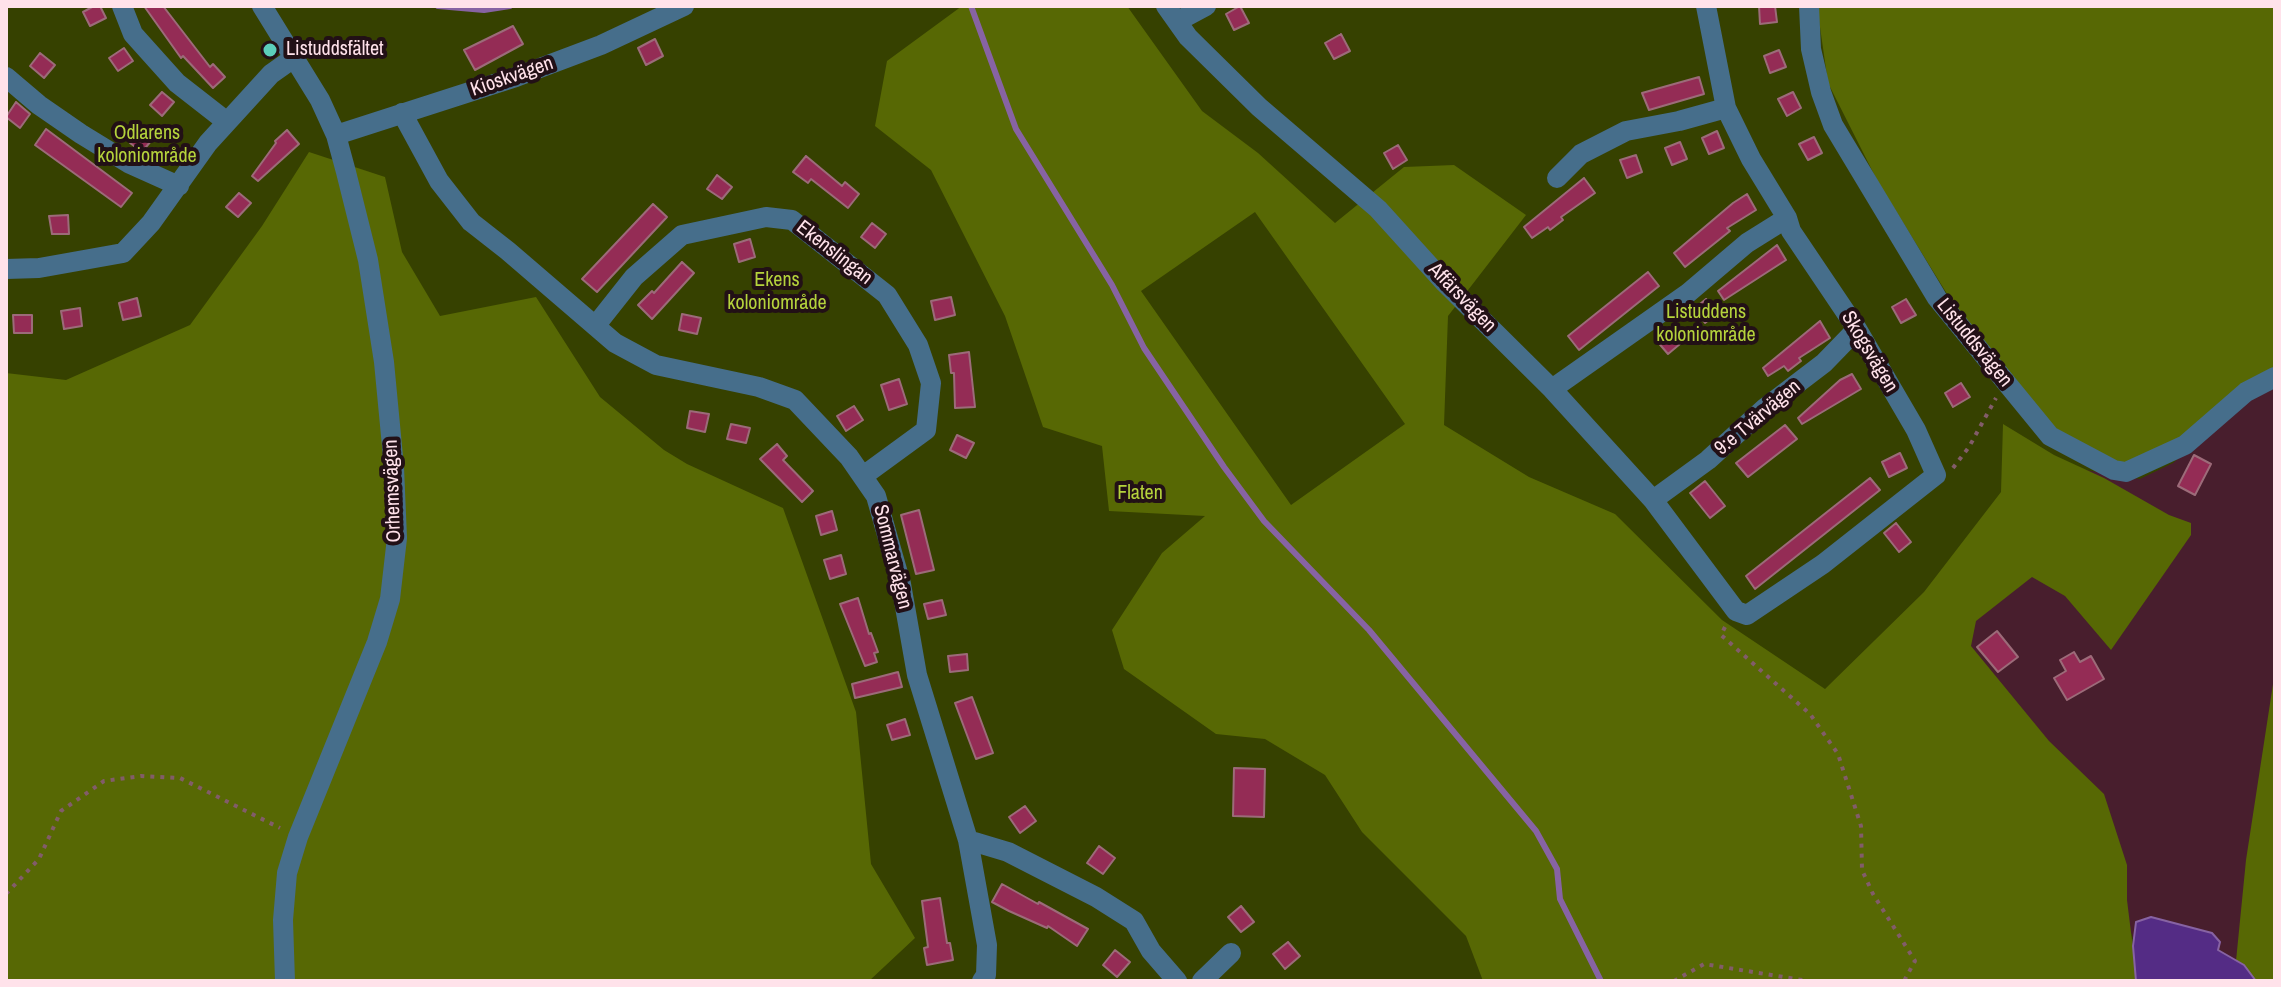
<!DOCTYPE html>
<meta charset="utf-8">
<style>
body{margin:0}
#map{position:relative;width:2281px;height:987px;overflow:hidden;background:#481e2d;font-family:"Archivo Narrow",sans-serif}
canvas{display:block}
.frame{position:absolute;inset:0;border:8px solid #ffe2ea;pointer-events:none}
</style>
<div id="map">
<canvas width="2281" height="987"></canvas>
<div class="frame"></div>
</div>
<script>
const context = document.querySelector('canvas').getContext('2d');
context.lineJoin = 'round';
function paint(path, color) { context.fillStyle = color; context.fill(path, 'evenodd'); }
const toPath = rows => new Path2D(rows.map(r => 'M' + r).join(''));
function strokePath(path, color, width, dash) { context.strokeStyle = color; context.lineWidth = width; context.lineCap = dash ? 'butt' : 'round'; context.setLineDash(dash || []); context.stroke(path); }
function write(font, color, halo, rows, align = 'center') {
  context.font = font + ' "Archivo Narrow",sans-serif'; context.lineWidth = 8; context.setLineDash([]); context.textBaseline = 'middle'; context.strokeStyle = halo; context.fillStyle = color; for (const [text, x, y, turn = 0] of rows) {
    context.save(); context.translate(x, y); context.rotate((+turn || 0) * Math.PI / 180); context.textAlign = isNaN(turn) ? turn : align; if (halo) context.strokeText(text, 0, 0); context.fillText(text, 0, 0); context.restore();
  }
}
paint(toPath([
 [6,6,2275,6,2245,402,2173,463,2140,479,2085,470,1919,597,2092,796,2145,981,6,981]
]), '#364100');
paint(toPath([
 [962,6,1127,6,1202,111,1258,153,1335,223,1404,167,1454,165,1526,215,1448,316,1444,425,1529,477,1615,514,1722,620,1825,689,1924,592,2001,492,2003,424,2054,455,2104,478,2169,515,2191,523,2191,535,2111,650,2065,596,2032,577,1976,621,1971,646,2049,741,2104,794,2127,865,2127,900,2137,981,1483,981,1466,936,1362,832,1325,775,1265,739,1216,734,1124,669,1112,630,1162,553,1205,516,1109,511,1102,446,1043,427,1005,316,931,170,875,126,887,61],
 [1255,212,1405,424,1291,505,1141,291],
 [1817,6,2275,6,2275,372,2175,442,2122,467,2064,435,2037,413,1957,310,1878,182,1828,83],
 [309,152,385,177,402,252,440,316,536,297,600,397,664,450,687,464,783,508,856,712,871,864,915,938,869,981,6,981,6,373,66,380,190,325,262,226],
 [2275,671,2275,981,2241,981,2236,961,2246,860]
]), '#576804');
const water = toPath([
 [2151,917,2212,933,2220,942,2218,950,2244,965,2256,981,2136,981,2133,946,2136,922,2151,917]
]);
paint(water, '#542c85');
strokePath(water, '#8763a3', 2);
strokePath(toPath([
 [438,6,484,10,510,6],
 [971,6,1016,129,1112,285,1144,348,1224,467,1264,521,1369,630,1536,831,1557,869,1560,899,1601,981]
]), '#8763a3', 6);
const building = toPath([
 [94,6,100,6,106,18,90,26,83,12,94,6],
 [144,6,163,6,210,67,213,64,225,77,213,88,183,56,181,58,144,6],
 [1240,6,1249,23,1234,30,1226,14,1240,6],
 [1759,6,1775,6,1777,22,1760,24,1759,6],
 [513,26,523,44,475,70,464,50,513,26],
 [1341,34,1350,51,1334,59,1325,43,1341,34],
 [655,39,663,56,646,65,638,48,655,39],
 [124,48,133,61,118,71,109,58,124,48],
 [1779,50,1786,67,1770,73,1764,56,1779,50],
 [40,53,55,65,44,78,30,66,40,53],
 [1699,77,1704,94,1649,110,1642,93,1699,77],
 [162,92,174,102,162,116,150,105,162,92],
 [1793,92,1801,108,1787,116,1778,99,1793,92],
 [16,102,30,114,20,128,6,117,16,102],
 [142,127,155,136,142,152,130,143,142,127],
 [46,129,132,193,121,207,35,145,46,129],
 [287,130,299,144,258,181,252,176,276,143,275,141,287,130],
 [1717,131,1724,148,1709,154,1702,138,1717,131],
 [1814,137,1822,153,1808,160,1799,144,1814,137],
 [1680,142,1687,159,1672,165,1665,148,1680,142],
 [1398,145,1407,160,1393,169,1384,153,1398,145],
 [1636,155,1642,172,1627,178,1620,160,1636,155],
 [806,156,842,186,845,182,859,194,848,208,811,179,808,183,793,172,806,156],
 [717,175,732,187,722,199,707,189,717,175],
 [1584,178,1595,193,1561,217,1563,220,1550,230,1548,227,1532,238,1524,227,1584,178],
 [239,193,251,203,238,217,226,207,239,193],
 [1747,194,1756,210,1727,228,1730,231,1685,267,1674,253,1733,203,1747,194],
 [653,204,667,217,597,292,582,279,653,204],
 [68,215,69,234,52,234,49,216,68,215],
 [872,223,886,234,875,248,861,237,872,223],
 [750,239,755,257,739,262,734,244,750,239],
 [1777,245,1786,260,1724,300,1718,291,1777,245],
 [682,262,694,273,652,319,638,305,652,291,654,293,682,262],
 [1648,272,1659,286,1579,350,1568,336,1648,272],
 [951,297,955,315,935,320,931,301,951,297],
 [137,298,141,316,123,320,119,303,137,298],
 [1706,299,1718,313,1705,323,1694,309,1706,299],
 [1906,299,1916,315,1901,323,1892,307,1906,299],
 [80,308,82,326,64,329,61,311,80,308],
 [682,314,701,318,697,334,679,330,682,314],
 [13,315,32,315,32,333,14,333,13,315],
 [1820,321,1830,338,1799,358,1801,361,1788,371,1784,366,1768,376,1763,368,1820,321],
 [1669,330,1680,344,1668,354,1656,340,1669,330],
 [969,352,975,407,955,408,954,373,951,373,949,355,969,352],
 [1852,374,1861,389,1802,424,1798,418,1840,380,1852,374],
 [899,379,907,404,889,410,881,385,899,379],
 [1961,383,1970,397,1953,407,1945,393,1961,383],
 [854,406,863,420,846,431,837,416,854,406],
 [690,411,709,414,705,432,687,428,690,411],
 [731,424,750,428,746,443,727,439,731,424],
 [1785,425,1797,439,1748,477,1736,463,1785,425],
 [957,435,974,443,966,458,950,450,957,435],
 [777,444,787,456,783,460,813,491,802,502,760,459,777,444],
 [1900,453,1907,468,1889,477,1882,462,1900,453],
 [2194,455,2211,464,2195,495,2178,486,2194,455],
 [1870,478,1880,490,1755,589,1746,576,1870,478],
 [1705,481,1725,506,1710,518,1690,493,1705,481],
 [919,510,934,570,916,574,901,515,919,510],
 [832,511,837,530,821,535,816,516,832,511],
 [1896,523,1911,542,1899,552,1884,533,1896,523],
 [841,555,846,574,830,579,824,560,841,555],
 [858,598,869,634,871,633,878,652,874,653,877,662,865,666,840,604,858,598],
 [942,600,946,615,928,619,924,604,942,600],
 [1997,631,2018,657,1998,672,1977,647,1997,631],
 [2074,652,2080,662,2091,656,2104,679,2067,700,2054,678,2066,671,2060,660,2074,652],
 [967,654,968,670,950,672,948,656,967,654],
 [898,672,902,687,855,698,852,684,898,672],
 [972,697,993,753,976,759,955,703,972,697],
 [905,719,910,735,892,740,887,725,905,719],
 [1234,768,1265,769,1264,817,1233,816,1234,768],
 [1025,806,1036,821,1020,833,1009,817,1025,806],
 [1099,846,1115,858,1103,874,1087,863,1099,846],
 [1002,884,1038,904,1039,902,1088,929,1077,946,1048,926,1047,928,1009,911,992,902,1002,884],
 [940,898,947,943,950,943,953,960,927,965,924,948,928,947,922,901,940,898],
 [1241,906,1254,922,1241,932,1228,917,1241,906],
 [1288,942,1300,956,1285,969,1273,954,1288,942],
 [1115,950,1130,962,1117,977,1103,965,1115,950]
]);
paint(building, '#942c55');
strokePath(building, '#9c6b79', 2);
strokePath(toPath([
 [1953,468,1969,447,1996,398],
 [1725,627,1721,635,1810,714,1838,754,1861,826,1862,870,1873,894,1915,961,1904,981],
 [6,894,39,859,61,811,104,781,141,776,180,778,280,828],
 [1674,981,1704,964,1808,981]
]), '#825c69', 4, [4, 6]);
strokePath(toPath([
 [122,6,133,34,177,83,227,122],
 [262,6,320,100,336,135,346,172,368,260,384,362,394,467,397,538,390,599,377,642,298,837,287,873,283,920,285,981],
 [1166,6,1188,37,1259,107,1378,209,1445,283,1552,389,1653,500,1736,611,1747,615,1823,564,1936,475,1916,430,1857,329,1791,231,1787,218,1751,159,1726,108,1706,6],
 [1809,6,1811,49,1821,92,1833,125,1937,298,2050,436,2114,470,2126,472,2185,445,2246,392,2275,377],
 [1178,21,1206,6],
 [6,77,39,105,81,134,130,164,179,186],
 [402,113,439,181,471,222,508,251,615,343,656,365,759,387,795,400,849,457,876,496,901,584,917,675,968,840,1008,852,1096,897,1134,921,1151,951,1177,981],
 [336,135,516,77,601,45,684,6],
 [1557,178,1581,154,1626,131,1679,121,1726,108],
 [6,269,39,268,123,253,151,223,208,143,271,74,295,57],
 [596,325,634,277,682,235,766,217,792,220,887,295,918,345,931,383,926,430,863,476],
 [1552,389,1687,294,1747,243,1787,218],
 [1653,500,1708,460,1765,408,1824,363,1857,329],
 [968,840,987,945,986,975,982,981],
 [1202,981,1231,953]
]), '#466e8b', 20);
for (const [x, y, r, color] of [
 [270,50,8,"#5cceba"]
]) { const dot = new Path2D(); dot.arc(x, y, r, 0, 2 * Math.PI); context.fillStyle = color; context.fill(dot); strokePath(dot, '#221016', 3); }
write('20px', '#ffe2ea', '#221016', [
 ["Listuddsfältet",286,50]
], 'left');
write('20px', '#ffe2ea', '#221016', [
 ["Kioskvägen",512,77,-19],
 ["Ekenslingan",834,253,38],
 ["Affärsvägen",1462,298,46],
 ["Listuddsvägen",1974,343,51],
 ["Skogsvägen",1869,352,59],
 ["9:e Tvärvägen",1758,418,-40],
 ["Orhemsvägen",393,491,-92],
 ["Sommarvägen",892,557,76]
]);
write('20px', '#b5d33c', '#221016', [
 ["Odlarens",147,134],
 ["koloniområde",147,157],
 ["Ekens",777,281],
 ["koloniområde",777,304],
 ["Listuddens",1706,313],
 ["koloniområde",1706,336],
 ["Flaten",1140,494]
]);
</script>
